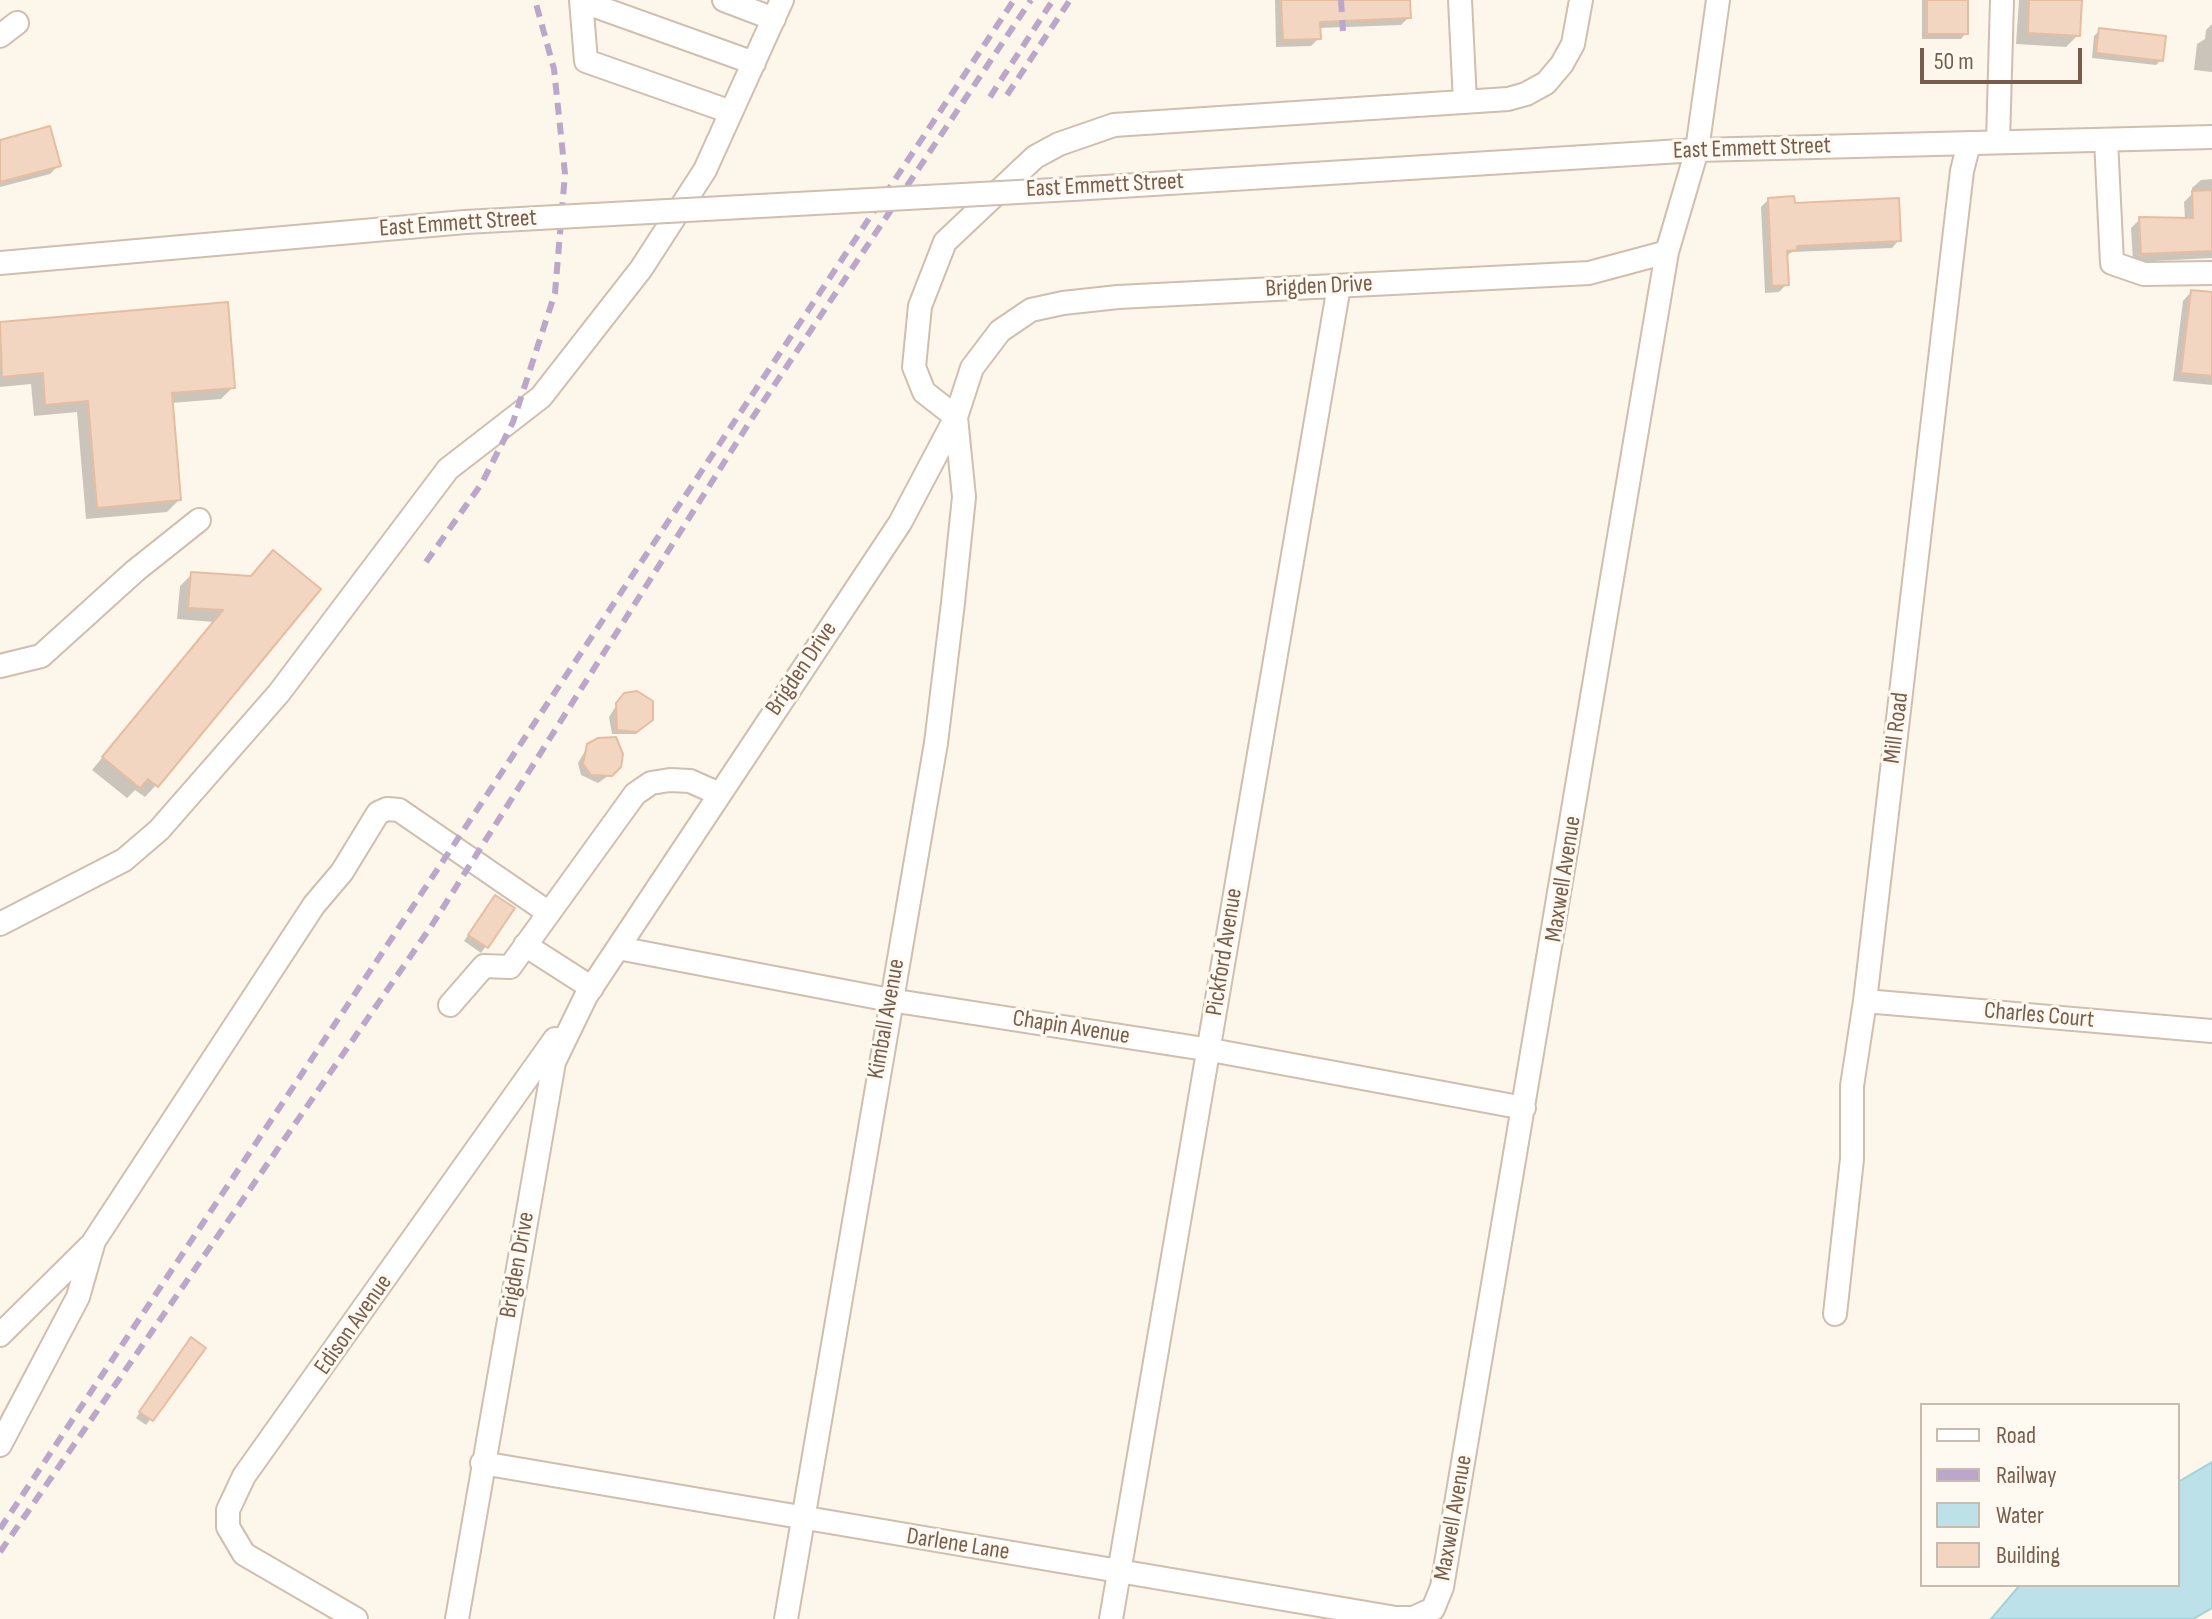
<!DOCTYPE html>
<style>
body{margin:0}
#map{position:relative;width:2212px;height:1619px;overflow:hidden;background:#fdf6ea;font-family:"Sofia Sans Condensed",sans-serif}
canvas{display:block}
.legend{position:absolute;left:1920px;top:1403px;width:260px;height:184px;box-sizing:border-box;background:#fffaf1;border:2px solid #c9bbaf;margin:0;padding:10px 14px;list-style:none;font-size:24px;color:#795d4c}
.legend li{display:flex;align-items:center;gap:16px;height:40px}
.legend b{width:40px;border:2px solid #c9bbaf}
.scale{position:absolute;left:1920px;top:48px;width:162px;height:36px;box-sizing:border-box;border:4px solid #795d4c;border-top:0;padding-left:10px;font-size:24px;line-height:28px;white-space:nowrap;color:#795d4c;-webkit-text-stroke:6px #fffaf1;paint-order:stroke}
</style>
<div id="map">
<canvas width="2212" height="1619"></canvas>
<ul class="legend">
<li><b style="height:10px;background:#fff"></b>Road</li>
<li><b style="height:10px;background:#baa7c9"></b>Railway</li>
<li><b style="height:22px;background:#bde1e8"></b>Water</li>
<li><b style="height:22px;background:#f3d6c1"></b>Building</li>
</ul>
<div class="scale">50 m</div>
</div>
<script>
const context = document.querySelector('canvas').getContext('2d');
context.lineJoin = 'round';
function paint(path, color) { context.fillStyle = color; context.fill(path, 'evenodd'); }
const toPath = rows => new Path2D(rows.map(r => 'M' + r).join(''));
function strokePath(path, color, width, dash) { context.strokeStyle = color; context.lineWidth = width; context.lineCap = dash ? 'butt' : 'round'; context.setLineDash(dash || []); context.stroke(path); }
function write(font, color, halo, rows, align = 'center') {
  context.font = font + ' "Sofia Sans Condensed",sans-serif'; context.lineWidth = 6; context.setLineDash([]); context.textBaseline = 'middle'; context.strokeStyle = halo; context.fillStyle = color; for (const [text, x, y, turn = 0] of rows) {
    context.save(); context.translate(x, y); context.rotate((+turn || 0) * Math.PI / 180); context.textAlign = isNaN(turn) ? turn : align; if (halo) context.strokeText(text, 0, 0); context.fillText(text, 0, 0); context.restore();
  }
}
const water = toPath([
 [2212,1462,2212,1608,2193,1619,1991,1619,2020,1585,2178,1585,2178,1482,2212,1462]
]);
paint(water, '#bde1e8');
strokePath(water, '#a3d1da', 2);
paint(toPath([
 [1275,0,1408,0,1409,17,1401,25,1319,28,1319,38,1311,46,1276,47],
 [1922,0,1966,0,1966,33,1961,39,1922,39],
 [2019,0,2080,0,2078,35,2066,47,2016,44],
 [2212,24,2212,72,2194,70,2197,44,2205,39,2206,30],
 [2100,30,2161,60,2156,65,2092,58,2094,36],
 [0,142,59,165,50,174,0,187],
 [2212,179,2212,258,2133,262,2131,228,2140,219,2185,219,2184,202,2192,194,2192,188,2201,180],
 [1769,199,1793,205,1899,240,1892,248,1792,252,1785,257,1787,284,1779,292,1765,293,1761,207],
 [2191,292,2212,294,2212,385,2173,381,2183,301],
 [226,305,233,387,221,399,171,403,179,500,167,512,86,519,77,412,34,416,31,384,0,387,0,324],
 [192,574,250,578,156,785,145,797,135,790,127,798,92,770,214,622,177,619,180,586],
 [642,694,651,702,653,713,642,728,636,734,612,734,609,717,619,701,625,695],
 [588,746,615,771,598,783,581,775,578,763],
 [495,897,512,909,481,953,464,941],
 [186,1345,203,1349,146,1425,136,1418]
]), '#0003');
const building = toPath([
 [1281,0,1410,0,1411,18,1320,22,1321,39,1283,40,1281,0],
 [1927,0,1968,0,1968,34,1927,34,1927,0],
 [2029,0,2082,0,2080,36,2028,33,2029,0],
 [2099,28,2166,36,2163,61,2096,53,2099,28],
 [50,126,61,166,0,182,0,140,50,126],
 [2212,190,2212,251,2141,254,2139,217,2193,218,2192,191,2212,190],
 [1794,196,1795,203,1899,198,1901,241,1797,246,1797,250,1787,251,1789,285,1772,286,1768,198,1794,196],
 [2191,290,2212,292,2212,376,2181,373,2191,290],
 [228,302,235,388,172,393,181,500,97,508,88,401,45,405,43,373,2,377,0,322,228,302],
 [273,550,321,589,158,787,148,779,140,788,102,757,223,610,188,608,191,572,251,576,273,550],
 [637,691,653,701,653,720,637,732,617,730,616,703,624,693,637,691],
 [616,737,623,754,621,767,612,776,591,775,583,764,587,744,598,738,616,737],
 [495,895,515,908,488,948,468,935,495,895],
 [191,1337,206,1348,153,1421,139,1412,191,1337]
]);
paint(building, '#f3d6c1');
strokePath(building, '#e6bda1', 2);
const minor = toPath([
 [581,0,586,61,731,112],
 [724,0,774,19],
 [1460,0,1465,102],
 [581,1,754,63],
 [0,36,17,23],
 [2106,140,2112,263,2144,274,2212,273],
 [1998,142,2002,0],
 [1073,189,1697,150,2212,137],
 [0,263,465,222],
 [0,666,41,656,135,571,199,520],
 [0,924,124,860,159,830,279,693,448,469,541,397,641,269,705,170,782,0],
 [525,945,592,988],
 [618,948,890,1000,1211,1050,1524,1108],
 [1865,1001,2212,1031],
 [450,1005,484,966,510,967,635,794,651,783,670,780,690,781,717,793],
 [1835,1314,1852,1159,1852,1086,1865,1001,1962,171,1969,143],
 [0,1335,93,1243],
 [0,1445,78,1297,94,1241,314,905,342,872,378,813,387,809,399,810,549,913],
 [482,1463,1396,1618,1413,1618,1433,1609,1442,1587,1667,252,1697,150,1718,0],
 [356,1619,244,1554,228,1527,228,1510,244,1476,555,1039],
 [457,1619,554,1062,586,996,900,523,956,417,972,368,1000,331,1031,310,1063,303,1118,297,1589,273,1667,252],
 [786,1619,936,743,953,603,964,497,956,417,924,392,914,367,920,306,945,242,1035,157,1059,144,1114,125,1508,99,1526,94,1546,83,1562,64,1573,44,1581,0],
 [1111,1619,1339,286]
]);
strokePath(minor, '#d0beaf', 26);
strokePath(minor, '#fff', 22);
strokePath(toPath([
 [1341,0,1343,31],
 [1007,95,1070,0],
 [990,97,1053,0],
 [426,562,482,483,513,422,555,293,565,174,554,69,535,0],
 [0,1529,1014,0],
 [0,1552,432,925,749,423,1031,0]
]), '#baa7c9', 6, [12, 8]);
const minorBridge = toPath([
 [465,222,1073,189]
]);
strokePath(minorBridge, '#d0beaf', 26, []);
strokePath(minorBridge, '#fff', 22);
write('24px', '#795d4c', '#fffaf1', [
 ["East Emmett Street",1752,149,-2],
 ["East Emmett Street",1105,186,-3],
 ["East Emmett Street",458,224,-4],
 ["Brigden Drive",1319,287,-3],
 ["Brigden Drive",802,669,-56],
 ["Mill Road",1897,728,-83],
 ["Maxwell Avenue",1564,879,-81],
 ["Pickford Avenue",1225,952,-81],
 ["Charles Court",2039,1016,5],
 ["Kimball Avenue",887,1019,-80],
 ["Chapin Avenue",1071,1028,9],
 ["Brigden Drive",518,1265,-80],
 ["Edison Avenue",354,1325,-55],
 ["Maxwell Avenue",1454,1518,-80],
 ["Darlene Lane",958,1545,9]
]);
</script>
